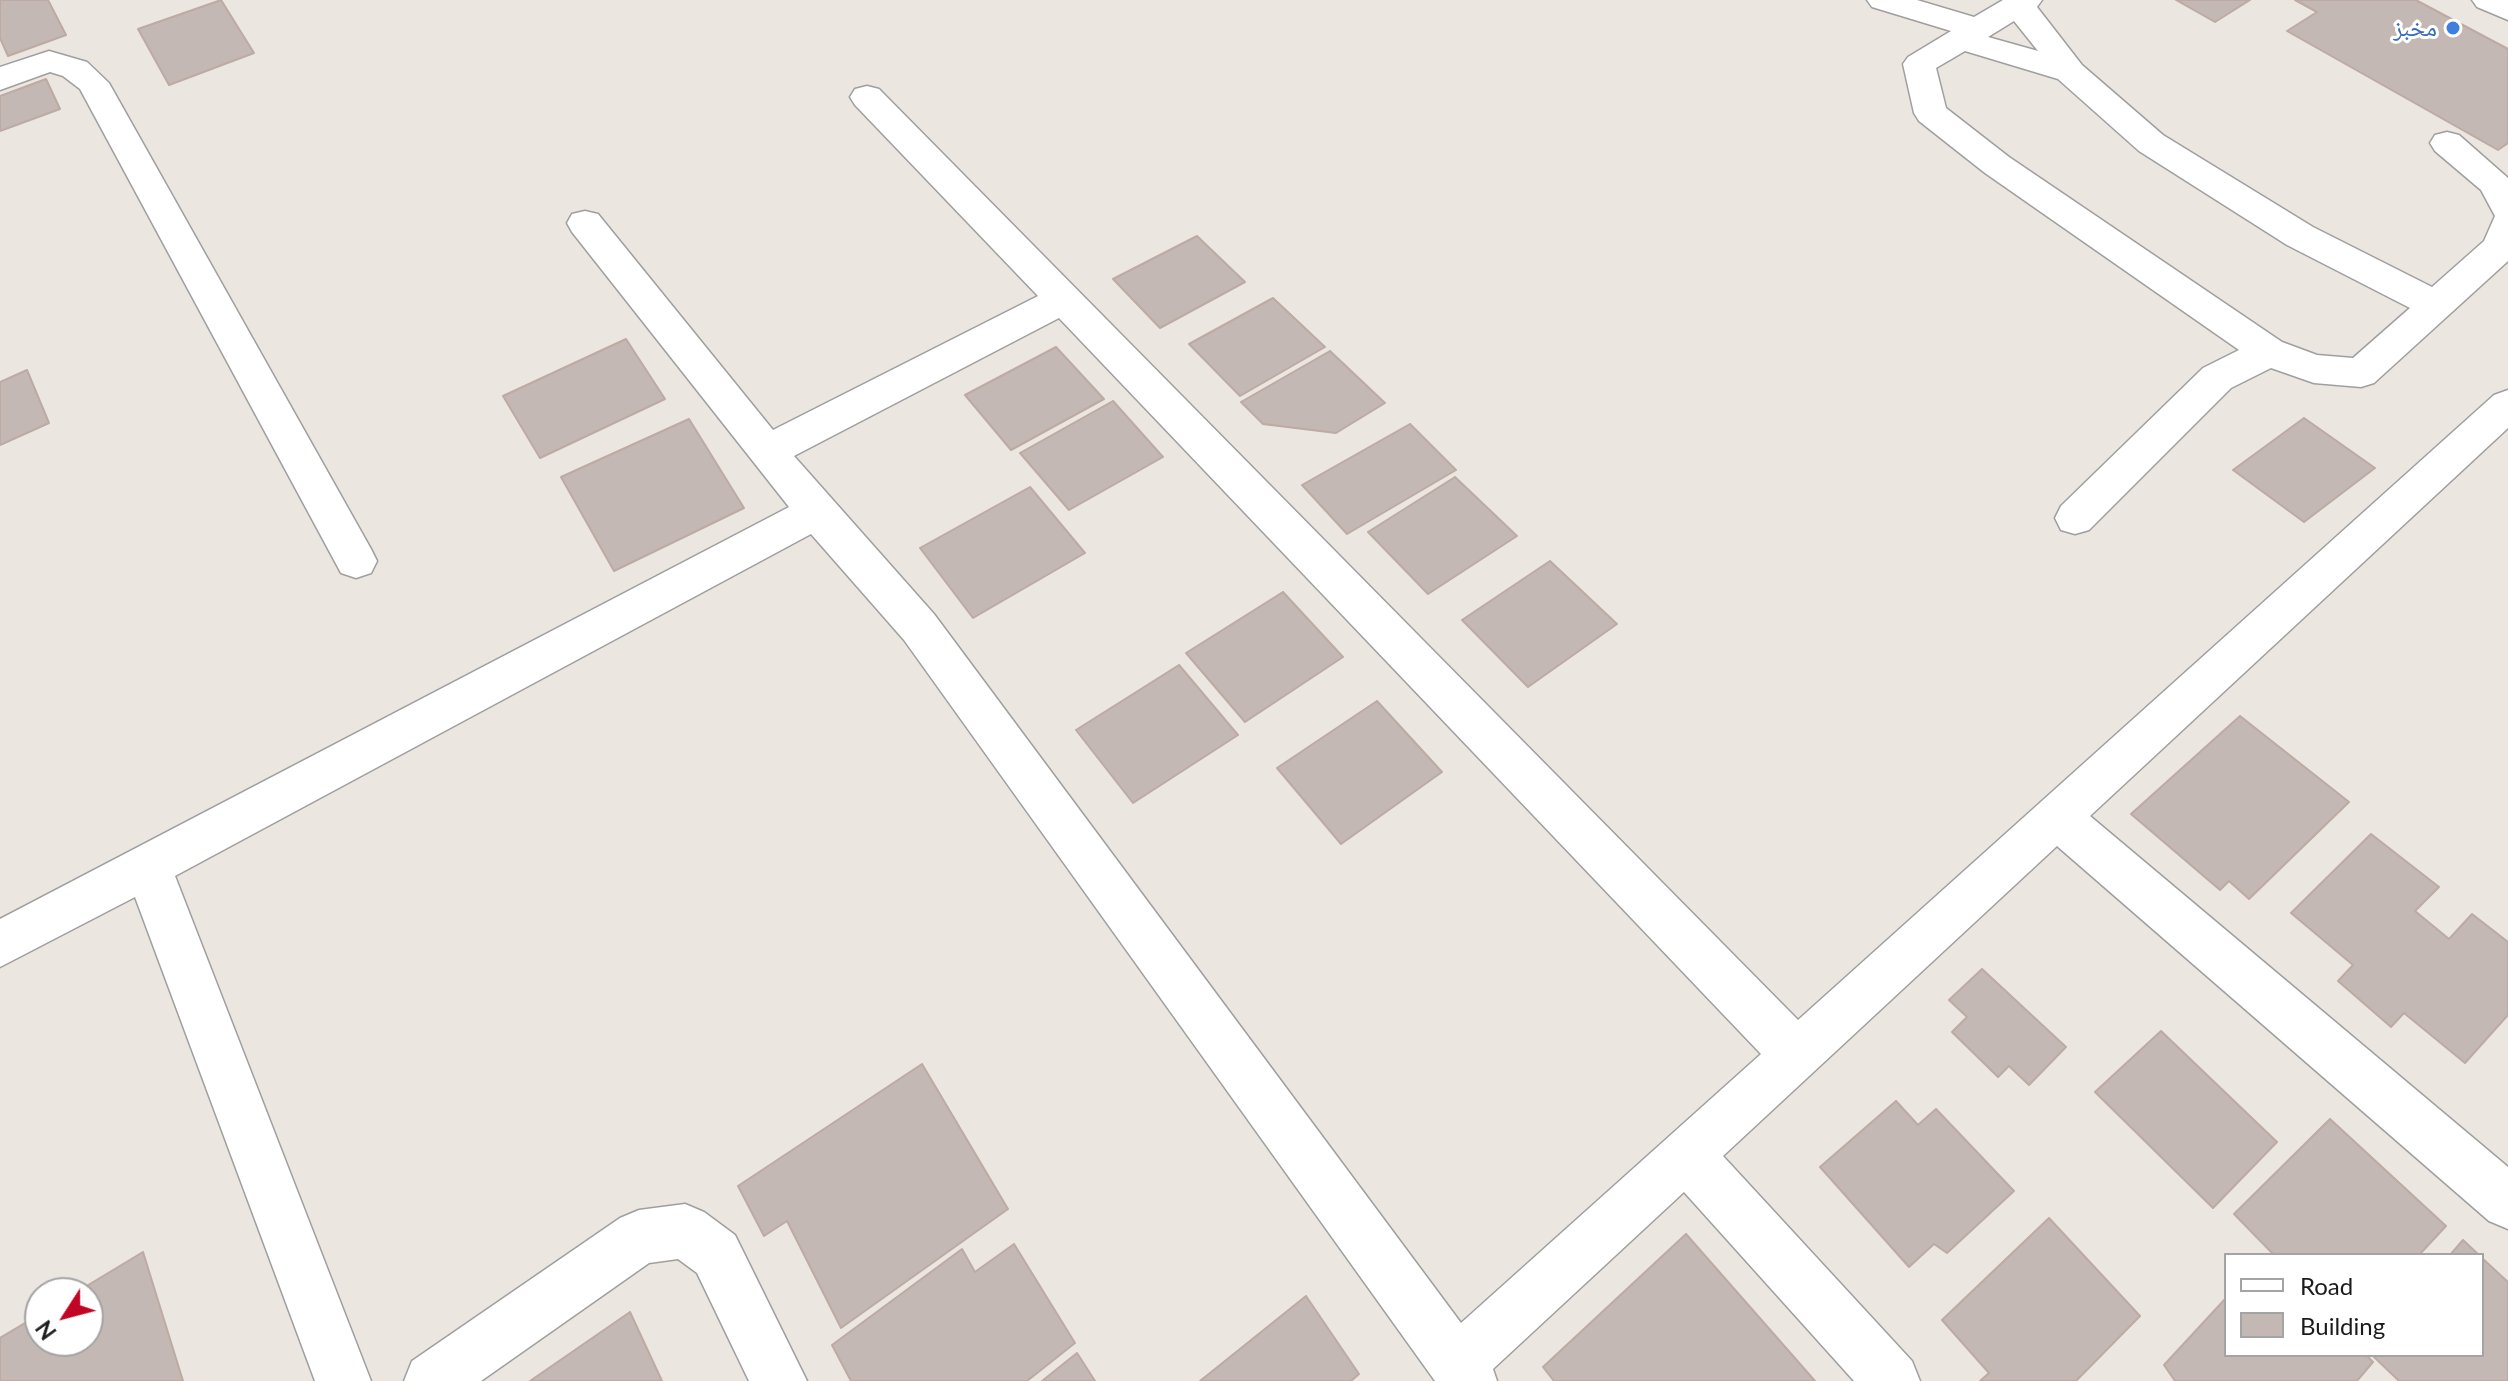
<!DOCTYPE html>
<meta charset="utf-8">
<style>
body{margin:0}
#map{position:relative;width:2508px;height:1381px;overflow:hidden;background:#ece6e0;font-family:Lato,sans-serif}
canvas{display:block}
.legend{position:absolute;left:2224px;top:1253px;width:260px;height:104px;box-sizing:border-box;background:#fff;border:2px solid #a4a4a4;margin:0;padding:10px 14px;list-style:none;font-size:24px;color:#1b1b1b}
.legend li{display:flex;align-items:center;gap:16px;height:40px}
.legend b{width:40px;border:2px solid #a4a4a4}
.north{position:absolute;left:24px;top:1277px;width:80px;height:80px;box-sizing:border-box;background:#fff;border:2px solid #a4a4a4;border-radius:50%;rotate:234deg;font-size:22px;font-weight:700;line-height:32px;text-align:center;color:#1b1b1b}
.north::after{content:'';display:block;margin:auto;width:28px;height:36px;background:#c00525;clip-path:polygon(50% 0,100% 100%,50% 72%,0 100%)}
</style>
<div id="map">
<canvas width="2508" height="1381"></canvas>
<ul class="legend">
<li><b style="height:10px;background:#fff"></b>Road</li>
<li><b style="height:22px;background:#c4b8b4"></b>Building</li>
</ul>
<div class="north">N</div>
</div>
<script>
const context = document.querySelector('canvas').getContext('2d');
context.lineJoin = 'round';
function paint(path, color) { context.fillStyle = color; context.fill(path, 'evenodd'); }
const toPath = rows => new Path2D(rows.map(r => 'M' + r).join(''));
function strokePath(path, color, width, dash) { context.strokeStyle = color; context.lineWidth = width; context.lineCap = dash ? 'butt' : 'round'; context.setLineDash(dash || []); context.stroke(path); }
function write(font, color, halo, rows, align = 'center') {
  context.font = font + ' Lato,"Noto Naskh Arabic",sans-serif'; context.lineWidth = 6; context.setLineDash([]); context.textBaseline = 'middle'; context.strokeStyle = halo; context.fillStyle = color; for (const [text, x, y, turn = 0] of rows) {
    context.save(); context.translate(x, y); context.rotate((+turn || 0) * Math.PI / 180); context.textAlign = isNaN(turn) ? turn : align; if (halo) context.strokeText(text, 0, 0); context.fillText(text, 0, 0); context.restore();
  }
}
const building = toPath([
 [0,0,48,0,66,35,8,56,0,38,0,0],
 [221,0,254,53,169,85,138,29,221,0],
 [2176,0,2250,0,2215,22,2176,0],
 [2295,0,2416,0,2508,49,2508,143,2498,150,2287,31,2317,12,2295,0],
 [46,79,60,109,0,131,0,96,46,79],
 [1197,236,1245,282,1160,328,1113,279,1197,236],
 [1273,298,1325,347,1240,396,1189,344,1273,298],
 [626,339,665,399,540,458,503,396,626,339],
 [1056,347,1104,399,1011,450,965,395,1056,347],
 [1330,351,1385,403,1336,433,1263,424,1241,402,1330,351],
 [27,370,49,423,0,445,0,382,27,370],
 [1113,401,1163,457,1069,510,1020,453,1113,401],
 [2304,418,2375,468,2304,522,2233,470,2304,418],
 [689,419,744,508,614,571,561,477,689,419],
 [1410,424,1456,470,1347,534,1302,485,1410,424],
 [1455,477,1517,536,1428,594,1368,532,1455,477],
 [1030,487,1085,553,973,618,920,548,1030,487],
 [1550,561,1617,624,1528,687,1462,620,1550,561],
 [1283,592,1343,657,1245,722,1186,653,1283,592],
 [1179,665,1238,735,1133,803,1076,730,1179,665],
 [1377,701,1442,772,1341,844,1277,768,1377,701],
 [2240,716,2349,802,2249,899,2229,881,2220,890,2131,814,2240,716],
 [2371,834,2439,887,2415,911,2449,939,2472,914,2508,942,2508,1015,2465,1063,2404,1013,2391,1027,2338,981,2353,965,2291,913,2371,834],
 [1982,969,2066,1047,2029,1085,2009,1066,1998,1077,1952,1032,1967,1017,1949,1000,1982,969],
 [2161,1031,2277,1142,2213,1208,2095,1092,2161,1031],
 [922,1064,1008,1209,841,1328,787,1221,764,1236,738,1186,922,1064],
 [1896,1101,1918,1125,1936,1109,2014,1191,1947,1253,1934,1244,1909,1267,1820,1167,1896,1101],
 [2330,1119,2446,1226,2419,1255,2274,1255,2234,1214,2330,1119],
 [2049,1218,2140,1316,2076,1381,1980,1381,1989,1373,1942,1320,2049,1218],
 [1686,1234,1815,1381,1554,1381,1543,1367,1686,1234],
 [2463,1240,2479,1255,2450,1255,2463,1240],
 [1014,1244,1075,1343,1027,1381,851,1381,832,1345,962,1249,975,1272,1014,1244],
 [143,1252,183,1381,0,1381,0,1338,40,1314,40,1341,88,1341,88,1293,75,1293,143,1252],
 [2482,1258,2508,1282,2508,1381,2399,1381,2372,1355,2482,1355,2482,1258],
 [1306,1296,1359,1374,1351,1381,1200,1381,1306,1296],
 [2226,1298,2226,1355,2366,1355,2373,1362,2357,1381,2175,1381,2164,1365,2226,1298],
 [630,1312,662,1381,530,1381,630,1312],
 [1077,1353,1095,1381,1042,1381,1077,1353]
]);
paint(building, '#c4b8b4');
strokePath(building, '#bdaaa3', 2);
const street = toPath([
 [1867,0,1917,0,1974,17,2003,0,2042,0,2037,7,2082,65,2163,135,2313,227,2432,287,2484,241,2495,216,2481,190,2435,151,2430,143,2435,135,2447,132,2459,135,2508,178,2508,261,2374,383,2361,387,2314,383,2271,368,2231,388,2089,530,2075,534,2061,530,2055,518,2061,506,2203,368,2239,350,1985,173,1919,121,1914,113,1903,64,1908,57,1951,31,1872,7,1867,0],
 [2014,21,2038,51,1988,37,2014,21],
 [1965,51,2058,79,2139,151,2287,245,2410,308,2353,358,2317,355,2282,342,2009,157,1946,108,1936,68,1965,51],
 [2472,0,2508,0,2508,20,2477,7,2472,0],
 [49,51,87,62,109,83,371,549,377,561,371,573,356,578,341,573,80,89,63,76,50,72,0,90,0,67,49,51],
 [867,86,879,89,1798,1020,2494,395,2508,390,2508,428,2090,816,2508,1167,2508,1229,2489,1221,2057,846,1723,1156,1912,1361,1920,1381,1854,1381,1684,1192,1493,1369,1497,1381,1435,1381,904,640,811,534,175,876,371,1381,315,1381,135,897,0,967,0,919,789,507,572,232,567,223,572,214,585,211,598,214,773,430,1038,296,855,105,850,97,855,89,867,86],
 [1059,318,1761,1054,1461,1323,934,614,794,456,1059,318],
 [685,1204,704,1212,735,1235,807,1381,749,1381,697,1273,678,1259,649,1263,481,1381,404,1381,412,1361,620,1218,639,1210,685,1204]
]);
strokePath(street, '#9f9f9f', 3);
paint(street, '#fff');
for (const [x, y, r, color] of [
 [2453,28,8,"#3f7fe0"]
]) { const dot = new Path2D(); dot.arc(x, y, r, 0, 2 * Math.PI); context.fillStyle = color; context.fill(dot); strokePath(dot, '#fff', 3); }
write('24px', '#366cbe', '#fff', [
 ["مخبز",2437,28]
], 'right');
</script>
